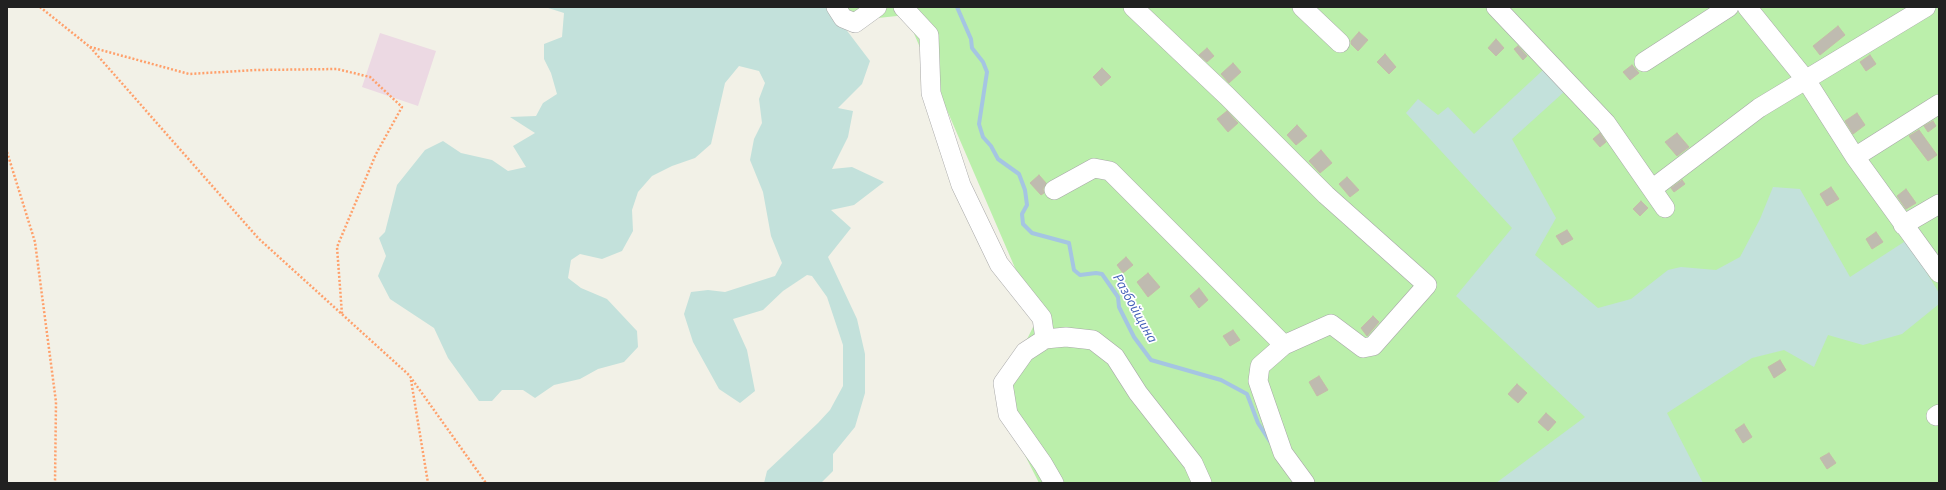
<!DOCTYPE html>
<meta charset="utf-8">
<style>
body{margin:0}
#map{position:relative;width:1946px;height:490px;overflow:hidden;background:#f2f1e7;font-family:"Source Sans 3",sans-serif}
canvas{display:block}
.frame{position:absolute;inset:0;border:8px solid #212121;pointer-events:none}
</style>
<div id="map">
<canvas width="1946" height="490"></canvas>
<div class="frame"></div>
</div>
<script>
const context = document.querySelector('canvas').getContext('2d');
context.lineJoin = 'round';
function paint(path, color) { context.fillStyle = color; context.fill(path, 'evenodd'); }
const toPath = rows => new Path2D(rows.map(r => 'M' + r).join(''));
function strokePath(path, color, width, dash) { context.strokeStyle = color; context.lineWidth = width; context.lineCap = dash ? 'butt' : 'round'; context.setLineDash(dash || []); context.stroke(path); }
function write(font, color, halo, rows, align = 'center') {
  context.font = font + ' "Source Sans 3",sans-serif'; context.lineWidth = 3.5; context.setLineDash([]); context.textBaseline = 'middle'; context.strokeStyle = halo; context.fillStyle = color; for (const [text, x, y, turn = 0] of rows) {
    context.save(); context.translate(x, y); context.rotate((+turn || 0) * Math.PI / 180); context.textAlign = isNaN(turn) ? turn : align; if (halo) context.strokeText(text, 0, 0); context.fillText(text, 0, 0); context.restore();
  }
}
paint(toPath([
 [380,33,436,51,418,106,362,87]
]), '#ecd9e3');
paint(toPath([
 [829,7,1939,7,1939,483,1039,483,997,400,1037,319,906,15,841,22]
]), '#bbefab');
paint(toPath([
 [545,7,829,7,870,61,862,84,838,108,853,111,848,137,832,169,852,167,884,182,854,205,831,210,851,228,828,257,857,319,865,354,865,393,855,427,833,454,833,471,821,483,764,483,767,471,818,423,830,410,843,386,843,345,827,297,812,276,807,275,783,291,763,310,733,319,747,350,755,391,740,403,719,389,693,342,684,314,691,292,708,290,725,292,775,276,782,263,771,236,763,192,750,160,754,139,762,123,759,99,765,83,759,71,739,66,725,83,711,144,695,158,672,166,652,176,638,192,632,210,633,231,622,251,602,259,580,254,571,260,568,278,581,288,607,299,637,331,638,347,624,362,598,369,580,379,554,385,535,398,523,390,502,390,492,401,479,401,448,358,434,328,390,299,378,276,386,256,379,238,385,232,397,185,425,150,443,141,461,153,492,160,508,171,526,167,513,146,535,133,510,117,536,116,543,103,557,94,551,73,544,59,544,44,562,37,564,13],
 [1556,58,1575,82,1512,139,1556,218,1535,255,1598,308,1631,299,1668,270,1681,267,1716,270,1740,257,1760,219,1773,187,1800,189,1850,277,1907,240,1939,293,1939,304,1902,334,1863,345,1828,335,1814,367,1784,350,1752,358,1667,413,1703,483,1496,483,1585,417,1456,296,1512,228,1406,113,1418,99,1438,115,1448,107,1474,134]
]), '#c3e1db');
strokePath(toPath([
 [957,7,971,39,972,48,983,62,987,72,979,124,983,137,991,146,998,159,1019,174,1025,190,1027,205,1022,214,1023,224,1032,233,1069,243,1074,270,1080,275,1096,273,1102,274,1118,297,1119,307,1134,337,1151,360,1221,380,1247,394,1258,423,1271,443]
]), '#a5c5e2', 4);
const building = toPath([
 [1838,26,1845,35,1820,55,1813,46,1838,26],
 [1359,32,1368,40,1358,51,1351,44,1351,41,1359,32],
 [1496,39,1504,48,1496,56,1488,48,1496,39],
 [1518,46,1527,56,1523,60,1514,49,1518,46],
 [1207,48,1214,56,1207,62,1199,55,1207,48],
 [1385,54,1396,67,1389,74,1377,62,1385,54],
 [1870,55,1876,64,1866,71,1860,62,1870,55],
 [1233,63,1241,72,1229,83,1221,74,1233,63],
 [1632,65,1639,73,1630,80,1623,72,1632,65],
 [1102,68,1111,77,1101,86,1093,77,1102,68],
 [1227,111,1238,123,1228,132,1217,119,1227,111],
 [1857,113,1865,125,1853,134,1845,121,1857,113],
 [1933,121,1936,126,1928,132,1924,126,1933,121],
 [1297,125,1307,136,1296,145,1287,135,1297,125],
 [1919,130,1937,155,1928,161,1909,136,1919,130],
 [1600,133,1606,142,1600,147,1593,139,1600,133],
 [1677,133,1689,147,1677,156,1665,142,1677,133],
 [1321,150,1332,163,1320,173,1309,161,1321,150],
 [1039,175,1046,183,1043,189,1044,193,1041,195,1030,183,1039,175],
 [1347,177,1359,190,1350,197,1339,184,1347,177],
 [1682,180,1685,184,1674,192,1671,188,1682,180],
 [1831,187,1839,199,1827,206,1820,194,1831,187],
 [1906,189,1916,203,1906,209,1897,196,1906,189],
 [1641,201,1648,208,1640,216,1633,209,1641,201],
 [1567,230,1573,239,1562,245,1556,236,1567,230],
 [1876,232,1883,242,1872,249,1866,239,1876,232],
 [1126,257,1133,265,1123,273,1117,265,1126,257],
 [1148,273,1160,287,1148,297,1137,282,1148,273],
 [1199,288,1208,300,1199,308,1190,296,1199,288],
 [1373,316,1379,322,1367,336,1361,328,1373,316],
 [1233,330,1240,340,1230,346,1223,336,1233,330],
 [1780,360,1786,370,1774,378,1768,367,1780,360],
 [1319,376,1328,390,1317,396,1309,382,1319,376],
 [1517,384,1527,393,1518,403,1508,394,1517,384],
 [1546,413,1556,422,1548,431,1538,422,1546,413],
 [1744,424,1752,437,1743,443,1735,430,1744,424],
 [1829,453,1836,463,1827,469,1820,458,1829,453]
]);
paint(building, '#bfbbb0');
strokePath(building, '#c5bca8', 1);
const minor = toPath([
 [836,7,843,18,855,23,877,7],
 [903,7,929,35,931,93,961,185,999,264,1042,318,1045,339],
 [1133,7,1227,96,1326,195,1427,285,1373,346,1363,348,1331,324,1284,345,1260,366,1258,381,1283,453,1305,483],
 [1302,7,1340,43],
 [1496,7,1606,123,1665,208],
 [1747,7,1806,80,1855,157,1939,273],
 [1644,62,1729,7],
 [1855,157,1939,104],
 [1652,189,1759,108,1926,7],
 [1054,190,1094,168,1110,171,1284,345],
 [1903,225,1939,204],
 [1936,416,1939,414],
 [1054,483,1043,464,1008,414,1003,383,1025,352,1045,339,1066,337,1093,340,1115,357,1138,393,1193,463,1202,483]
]);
strokePath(minor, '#a8a8a8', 20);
strokePath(toPath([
 [40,7,90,47,258,238,409,375,486,483],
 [90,47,189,74,256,70,337,69,370,77,402,107,376,154,337,247,342,314],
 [7,152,35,242,56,402,55,483],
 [411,380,428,483]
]), '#ffa06b', 2.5, [2, 2]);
strokePath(minor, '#fff', 19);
write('italic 14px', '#4562b9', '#fff', [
 ["Разбойщина",1134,309,61]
]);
</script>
